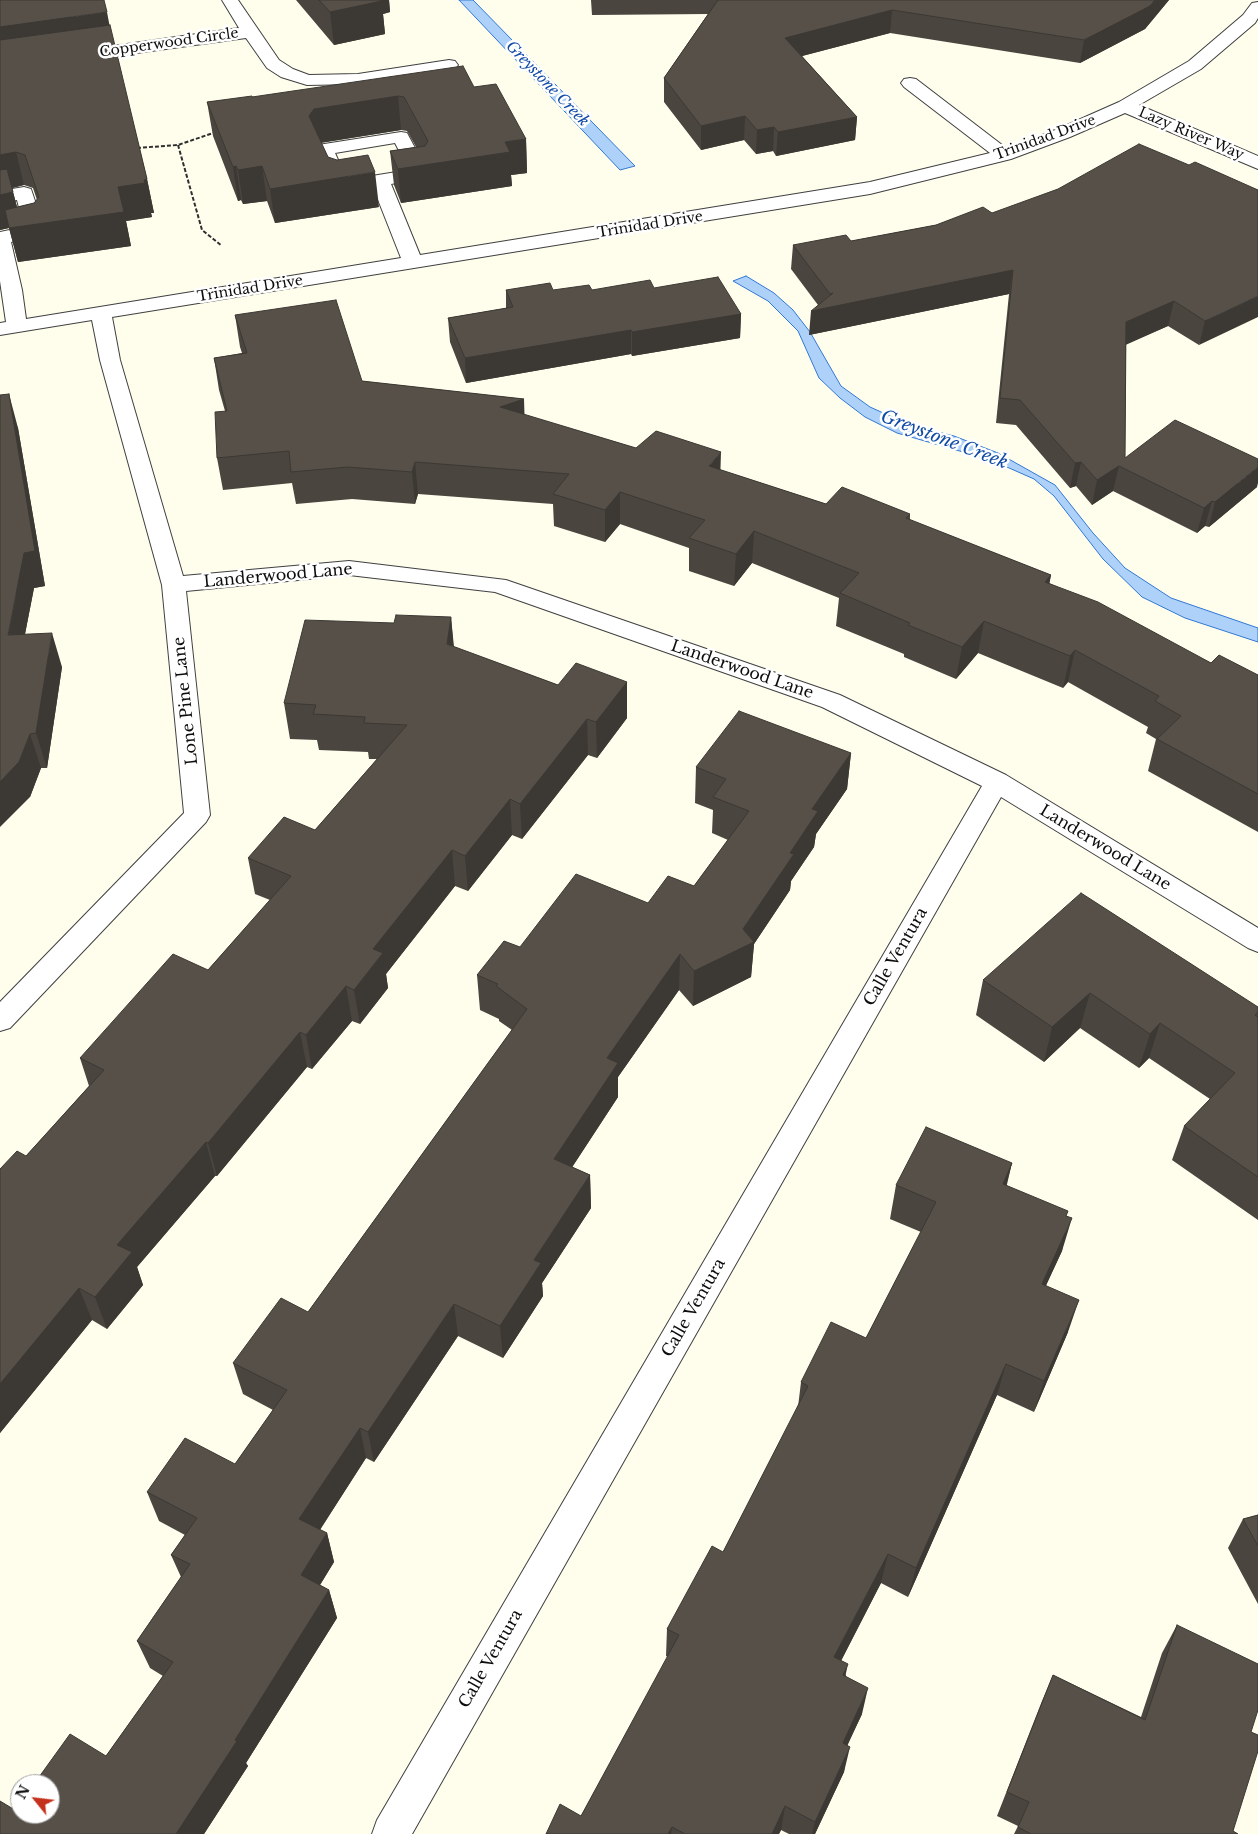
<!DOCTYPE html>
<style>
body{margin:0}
#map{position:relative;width:1258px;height:1834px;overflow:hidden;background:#fffeed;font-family:"Libre Baskerville",serif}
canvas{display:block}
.north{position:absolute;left:10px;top:1774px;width:50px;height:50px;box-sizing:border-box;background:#fff;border:1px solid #9e9e9e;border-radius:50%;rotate:299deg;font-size:14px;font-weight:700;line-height:20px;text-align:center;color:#0d0d0d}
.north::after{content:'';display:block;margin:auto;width:18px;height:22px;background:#c4311d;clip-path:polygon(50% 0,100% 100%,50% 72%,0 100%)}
</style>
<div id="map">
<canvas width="1258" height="1834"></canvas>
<div class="north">N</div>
</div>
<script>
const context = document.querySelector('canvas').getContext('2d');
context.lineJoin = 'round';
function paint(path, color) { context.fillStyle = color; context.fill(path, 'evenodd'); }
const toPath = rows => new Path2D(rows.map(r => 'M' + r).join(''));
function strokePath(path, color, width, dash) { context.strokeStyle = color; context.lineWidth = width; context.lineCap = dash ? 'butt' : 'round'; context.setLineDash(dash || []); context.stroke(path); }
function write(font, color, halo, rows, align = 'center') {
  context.font = font + ' "Libre Baskerville",serif'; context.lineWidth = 5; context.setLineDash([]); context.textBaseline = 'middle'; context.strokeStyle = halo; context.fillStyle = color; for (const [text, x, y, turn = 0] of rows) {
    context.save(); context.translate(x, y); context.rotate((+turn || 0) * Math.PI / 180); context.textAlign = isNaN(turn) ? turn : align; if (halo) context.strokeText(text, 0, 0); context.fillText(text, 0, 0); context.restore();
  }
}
const water = toPath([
 [459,0,473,0,635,166,620,170,459,0],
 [746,276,774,293,793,310,810,332,841,386,870,407,910,425,954,436,998,453,1055,485,1093,533,1125,568,1171,598,1258,628,1258,642,1185,618,1142,597,1103,559,1054,496,1034,479,991,460,897,433,865,417,840,398,819,378,798,331,768,301,733,281,746,276]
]);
paint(water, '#aed1f9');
strokePath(water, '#3178d4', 1);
const minor = toPath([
 [222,0,238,0,279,60,293,69,309,75,358,74,449,60,455,61,458,65,455,69,449,70,358,84,307,85,281,77,267,68,246,38,78,61,72,60,69,56,72,52,78,51,239,28,222,0],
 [1258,2,1258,18,1255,23,1201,69,1139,105,1258,156,1258,169,1125,113,1070,137,1011,159,870,194,112,317,120,360,183,576,349,561,506,580,840,695,1006,775,1258,928,1258,952,1248,948,1001,797,412,1834,372,1834,377,1820,982,786,822,707,495,592,349,575,186,591,210,815,206,822,10,1028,0,1031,0,1002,184,813,162,585,100,360,92,320,0,335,0,323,6,322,0,281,0,232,24,227,17,200,0,203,0,191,24,187,31,189,45,231,42,235,11,242,22,290,26,319,401,258,373,187,341,193,334,191,315,149,318,145,401,132,407,133,429,174,427,178,391,184,420,255,870,182,990,153,904,87,901,83,904,79,910,78,916,79,1006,148,1058,129,1119,102,1189,61,1243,15,1252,3,1258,2],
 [395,143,409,170,347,180,335,153,395,143]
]);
strokePath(minor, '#404040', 2);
strokePath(toPath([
 [178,145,202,230,222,246],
 [137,148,178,145,216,132]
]), '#2f2f2f', 2, [4, 2]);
paint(minor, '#fff');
paint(toPath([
 [0,0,109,26,147,179,154,213,151,213,152,217,126,221,131,246,18,262,9,228,0,230],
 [24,185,33,188,37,200,34,203,17,207,12,188],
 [296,0,389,0,390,12,383,14,385,34,334,45],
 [591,0,1169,0,1145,29,1080,63,890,33,802,56,857,117,855,140,776,156,773,151,756,154,744,140,701,150,664,102,664,78,708,14,592,15],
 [474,87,526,139,527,173,511,175,512,186,401,203,394,185,390,151,416,147,407,131,401,130,321,143,328,157,379,207,275,223,267,201,243,204,241,200,238,201,213,136,207,102,252,97],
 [1189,165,1258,190,1199,345,1168,326,1126,344,1125,458,1257,487,1209,527,1205,526,1197,533,1113,491,1092,505,1076,486,1070,488,1016,425,996,423,1009,294,809,335,818,305,791,269,793,245,851,241,936,225,992,213],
 [654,288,741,314,740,338,632,356,631,354,466,383,450,342,448,318,506,308,506,290,592,290],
 [235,315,362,381,524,399,524,415,636,448,721,470,826,504,910,514,910,520,1051,575,1049,583,1211,663,1258,675,1258,832,1148,771,1156,739,1146,733,1148,727,1068,682,1063,688,978,653,956,679,904,657,904,654,836,626,839,598,752,563,734,586,689,571,689,548,620,524,605,542,554,526,553,504,418,494,415,504,352,499,296,504,292,483,223,490,217,458,225,411,219,390,214,358,242,353,240,347],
 [1,395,18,428,45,586,34,588,25,634,62,667,47,768,41,768,30,797],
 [451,617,454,647,558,685,627,682,627,718,597,758,588,755,522,839,512,835,468,891,455,886,386,974,388,988,360,1024,352,1021,312,1069,307,1067,217,1176,215,1176,137,1267,143,1285,107,1329,92,1320,0,1433,0,1169,26,1156,89,1086,80,1058,208,970,270,900,255,894,248,858,315,830,377,759,369,759,368,752,319,750,317,740,290,739,284,703,394,623],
 [851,753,847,789,816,834,814,847,791,881,790,890,754,944,751,977,693,1006,679,990,618,1077,618,1097,572,1167,590,1175,591,1208,542,1283,543,1296,503,1358,458,1336,374,1462,366,1458,320,1530,327,1533,334,1562,320,1585,329,1590,337,1618,246,1763,248,1766,204,1834,0,1834,15,1810,106,1756,163,1676,150,1668,137,1641,181,1577,171,1555,185,1535,159,1521,147,1492,235,1464,273,1410,243,1394,233,1363,308,1312,512,1030,499,1021,499,1019,480,1010,477,975,520,947,648,903,694,886,728,840,712,833,713,810,695,803,696,767],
 [983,980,1258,1007,1258,1220,1172,1160,1184,1126,1210,1099,1149,1058,1139,1068,1080,1028,1044,1062,976,1015],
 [1012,1163,1006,1185,1067,1216,1062,1251,1046,1285,1068,1332,1034,1412,997,1395,908,1597,881,1583,841,1661,846,1676,862,1714,847,1745,844,1772,815,1834,789,1834,781,1830,779,1834,546,1834,581,1816,668,1657,666,1656,667,1629,723,1552,798,1407,801,1382,866,1338,921,1232,890,1219,896,1185],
 [1258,1515,1258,1604,1228,1548,1243,1519],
 [1177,1625,1251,1732,1233,1831,1238,1834,1014,1834,1018,1826,997,1816,1042,1701,1053,1675,1141,1717,1162,1653]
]), '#4a453f');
paint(toPath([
 [367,0,389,0,390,12,383,14,385,34,334,45,330,12],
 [1155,0,1169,0,1145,29,1080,63,1084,40],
 [892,10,890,33,783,61,785,38],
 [107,12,113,44,0,60,0,27],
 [398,96,401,130,318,143,309,116,314,109],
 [745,116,744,140,701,150,701,126],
 [857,117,855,140,776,156,778,132],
 [774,127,773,151,756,154,757,130],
 [526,139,527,173,511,175,512,186,401,203,398,169,505,142],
 [16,152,24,185,0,191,0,155],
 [236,166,241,200,238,201,233,167],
 [262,166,267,201,243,204,238,170],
 [375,172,379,207,275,223,270,189],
 [147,179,154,213,151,213,152,217,126,221,131,246,18,262,9,228,0,230,0,195,13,192,22,226,118,187],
 [1013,270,1009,294,809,335,811,311,829,307,830,294],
 [1258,296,1258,317,1199,345,1205,321],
 [1174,301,1168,326,1121,347,1126,322],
 [741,314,740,338,632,356,632,332],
 [631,330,631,354,466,383,465,358],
 [9,394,18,428,45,586,34,588,18,670,8,635,24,553],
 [524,399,525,431,500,407],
 [721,452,720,484,709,466],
 [415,462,418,494,415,504,412,472],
 [1081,462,1076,486,1070,488,1075,463],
 [1119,466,1113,491,1092,505,1097,480],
 [1258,467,1258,483,1257,487,1209,527,1215,502],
 [620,492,620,524,605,542,605,510],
 [1212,501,1205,526,1197,533,1204,508],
 [754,531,752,563,734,586,736,554],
 [1051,575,1045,608,1045,582],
 [451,617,454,653,447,644],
 [984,621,978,653,956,679,962,647],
 [52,633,62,667,47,768,36,733],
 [1075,650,1068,682,1063,688,1070,656],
 [627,682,627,718,597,758,596,722],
 [587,719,588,755,522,839,520,804],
 [30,734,41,768,30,797,0,827,0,782],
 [851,753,847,789,816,834,814,847,791,881,790,890,754,944,751,977,693,1006,694,971,743,929,790,853,812,809],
 [510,799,512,835,468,891,465,856],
 [452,850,455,886,386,974,388,988,360,1024,354,990,373,949],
 [680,954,679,990,618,1077,618,1097,556,1192,554,1159,607,1058],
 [346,986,352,1021,312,1069,306,1035],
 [1090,993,1080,1028,1044,1062,1052,1027],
 [1160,1023,1149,1058,1139,1068,1150,1034],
 [300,1032,307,1067,217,1176,208,1143],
 [206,1142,215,1176,137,1267,143,1285,107,1329,95,1297,117,1245],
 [1012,1163,1004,1197,1003,1184],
 [590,1175,591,1208,542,1283,543,1296,503,1358,500,1326,534,1260],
 [1072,1218,1062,1251,1032,1316,1042,1284],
 [79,1288,92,1320,0,1433,0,1384],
 [1079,1300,1068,1332,1034,1412,1044,1381],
 [454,1304,458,1336,374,1462,368,1432],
 [1006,1364,997,1395,908,1597,916,1568],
 [360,1428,366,1458,308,1548,299,1519],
 [327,1533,334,1562,309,1603,301,1575],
 [888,1554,881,1583,829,1684,834,1657],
 [329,1590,337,1618,246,1763,248,1766,204,1834,176,1834,235,1740],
 [848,1664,842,1691,843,1675],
 [868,1688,862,1714,837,1768,843,1743],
 [850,1747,844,1772,815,1834,812,1834,815,1822],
 [785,1806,781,1830,779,1834,772,1834],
 [672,1827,671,1834,668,1834]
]), '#3c3833');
const building = toPath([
 [0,0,104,0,107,12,0,27,0,0],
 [319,0,380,0,382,1,330,12,319,0],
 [718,0,1155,0,1150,6,1084,40,892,10,785,38,857,117,778,132,774,127,757,130,745,116,701,126,664,78,718,0],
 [110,25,147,179,144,180,145,183,118,187,124,212,9,228,5,210,34,203,39,197,25,155,16,152,0,155,0,40,110,25],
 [463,66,474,87,496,84,526,139,505,142,510,152,398,169,390,151,425,146,428,141,404,97,398,96,314,109,309,116,328,157,337,160,368,155,375,172,270,189,262,166,238,170,236,166,233,167,207,102,252,96,252,97,463,66],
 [1139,144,1189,165,1195,162,1258,190,1258,296,1205,321,1174,301,1126,322,1125,458,1175,420,1258,459,1258,467,1215,502,1212,501,1204,508,1119,466,1097,480,1081,462,1075,463,1020,400,1000,398,1013,270,811,311,833,293,830,294,793,245,846,235,851,241,936,225,983,207,992,213,1058,189,1139,144],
 [7,169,13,192,0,195,0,170,7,169],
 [718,277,741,314,632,332,631,330,465,358,448,318,513,307,506,290,550,283,553,290,589,285,592,290,650,280,654,288,718,277],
 [336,300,362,381,524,399,500,407,636,448,656,431,721,452,709,466,826,504,842,487,910,514,906,518,1051,575,1045,582,1098,602,1211,663,1219,655,1258,675,1258,794,1157,739,1181,716,1155,701,1159,696,1075,650,1070,656,984,621,962,647,908,625,910,623,840,593,859,573,754,531,736,554,689,538,705,520,620,492,605,510,553,494,569,474,415,462,412,472,348,467,291,472,289,451,217,458,215,412,227,411,214,358,247,353,235,315,336,300],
 [9,394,35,551,24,553,8,635,52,633,36,733,30,734,19,762,0,782,0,395,9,394],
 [396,615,451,617,447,644,558,685,576,663,627,682,596,722,587,719,520,804,510,799,465,856,452,850,373,949,383,953,354,990,346,986,306,1035,300,1032,208,1143,206,1142,117,1245,132,1252,95,1297,79,1288,0,1384,0,1169,17,1151,26,1156,104,1070,80,1058,173,954,208,970,291,876,248,858,284,817,315,830,407,725,364,723,365,717,313,714,316,705,284,703,305,620,394,623,396,615],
 [739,711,851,753,812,809,818,811,790,853,794,854,743,929,754,942,694,971,680,954,607,1058,618,1063,554,1159,590,1175,534,1260,541,1263,500,1326,454,1304,368,1432,360,1428,299,1519,327,1533,301,1575,329,1590,235,1740,237,1741,176,1834,0,1834,0,1801,15,1810,20,1803,20,1814,50,1814,50,1784,34,1784,70,1734,106,1756,173,1662,137,1641,190,1564,171,1555,197,1518,147,1492,185,1438,235,1464,287,1390,233,1363,281,1298,308,1312,527,1009,496,986,498,984,477,975,504,941,520,947,576,874,648,903,668,876,694,886,749,811,713,797,726,779,696,767,739,711],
 [1081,893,1258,1007,1258,1012,1255,1015,1258,1017,1258,1177,1184,1126,1235,1073,1160,1023,1150,1034,1090,993,1052,1027,983,980,1081,893],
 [926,1127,1012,1163,1003,1184,1068,1211,1066,1216,1072,1218,1042,1284,1079,1300,1044,1381,1006,1364,916,1568,888,1554,834,1657,848,1664,843,1675,868,1688,843,1743,850,1747,815,1822,785,1806,772,1834,685,1834,672,1827,668,1834,546,1834,560,1804,581,1816,679,1635,667,1629,712,1546,723,1552,808,1386,801,1382,831,1322,866,1338,936,1202,896,1185,926,1127],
 [1258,1515,1258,1546,1243,1519,1258,1515],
 [1177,1625,1258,1664,1258,1710,1251,1732,1258,1735,1258,1751,1233,1831,1238,1834,1031,1834,1018,1827,1029,1802,1007,1792,1053,1675,1145,1720,1177,1625]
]);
paint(building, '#565049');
strokePath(building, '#3c3833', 1);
write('14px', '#0d0d0d', '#fff', [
 ["Copperwood Circle",169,43,-8],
 ["Lazy River Way",1191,134,23],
 ["Trinidad Drive",1045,138,-20],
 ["Trinidad Drive",650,225,-9],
 ["Trinidad Drive",250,289,-9]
]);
write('italic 15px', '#104ba5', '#fff', [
 ["Greystone Creek",547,84,46]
]);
write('16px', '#0d0d0d', '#fff', [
 ["Landerwood Lane",278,576,-5],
 ["Landerwood Lane",742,670,19],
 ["Lone Pine Lane",186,701,-96],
 ["Landerwood Lane",1105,848,31],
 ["Calle Ventura",896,957,-60],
 ["Calle Ventura",694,1308,-60],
 ["Calle Ventura",491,1659,-60]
]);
write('italic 18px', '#104ba5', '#fff', [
 ["Greystone Creek",944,440,21]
]);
</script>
